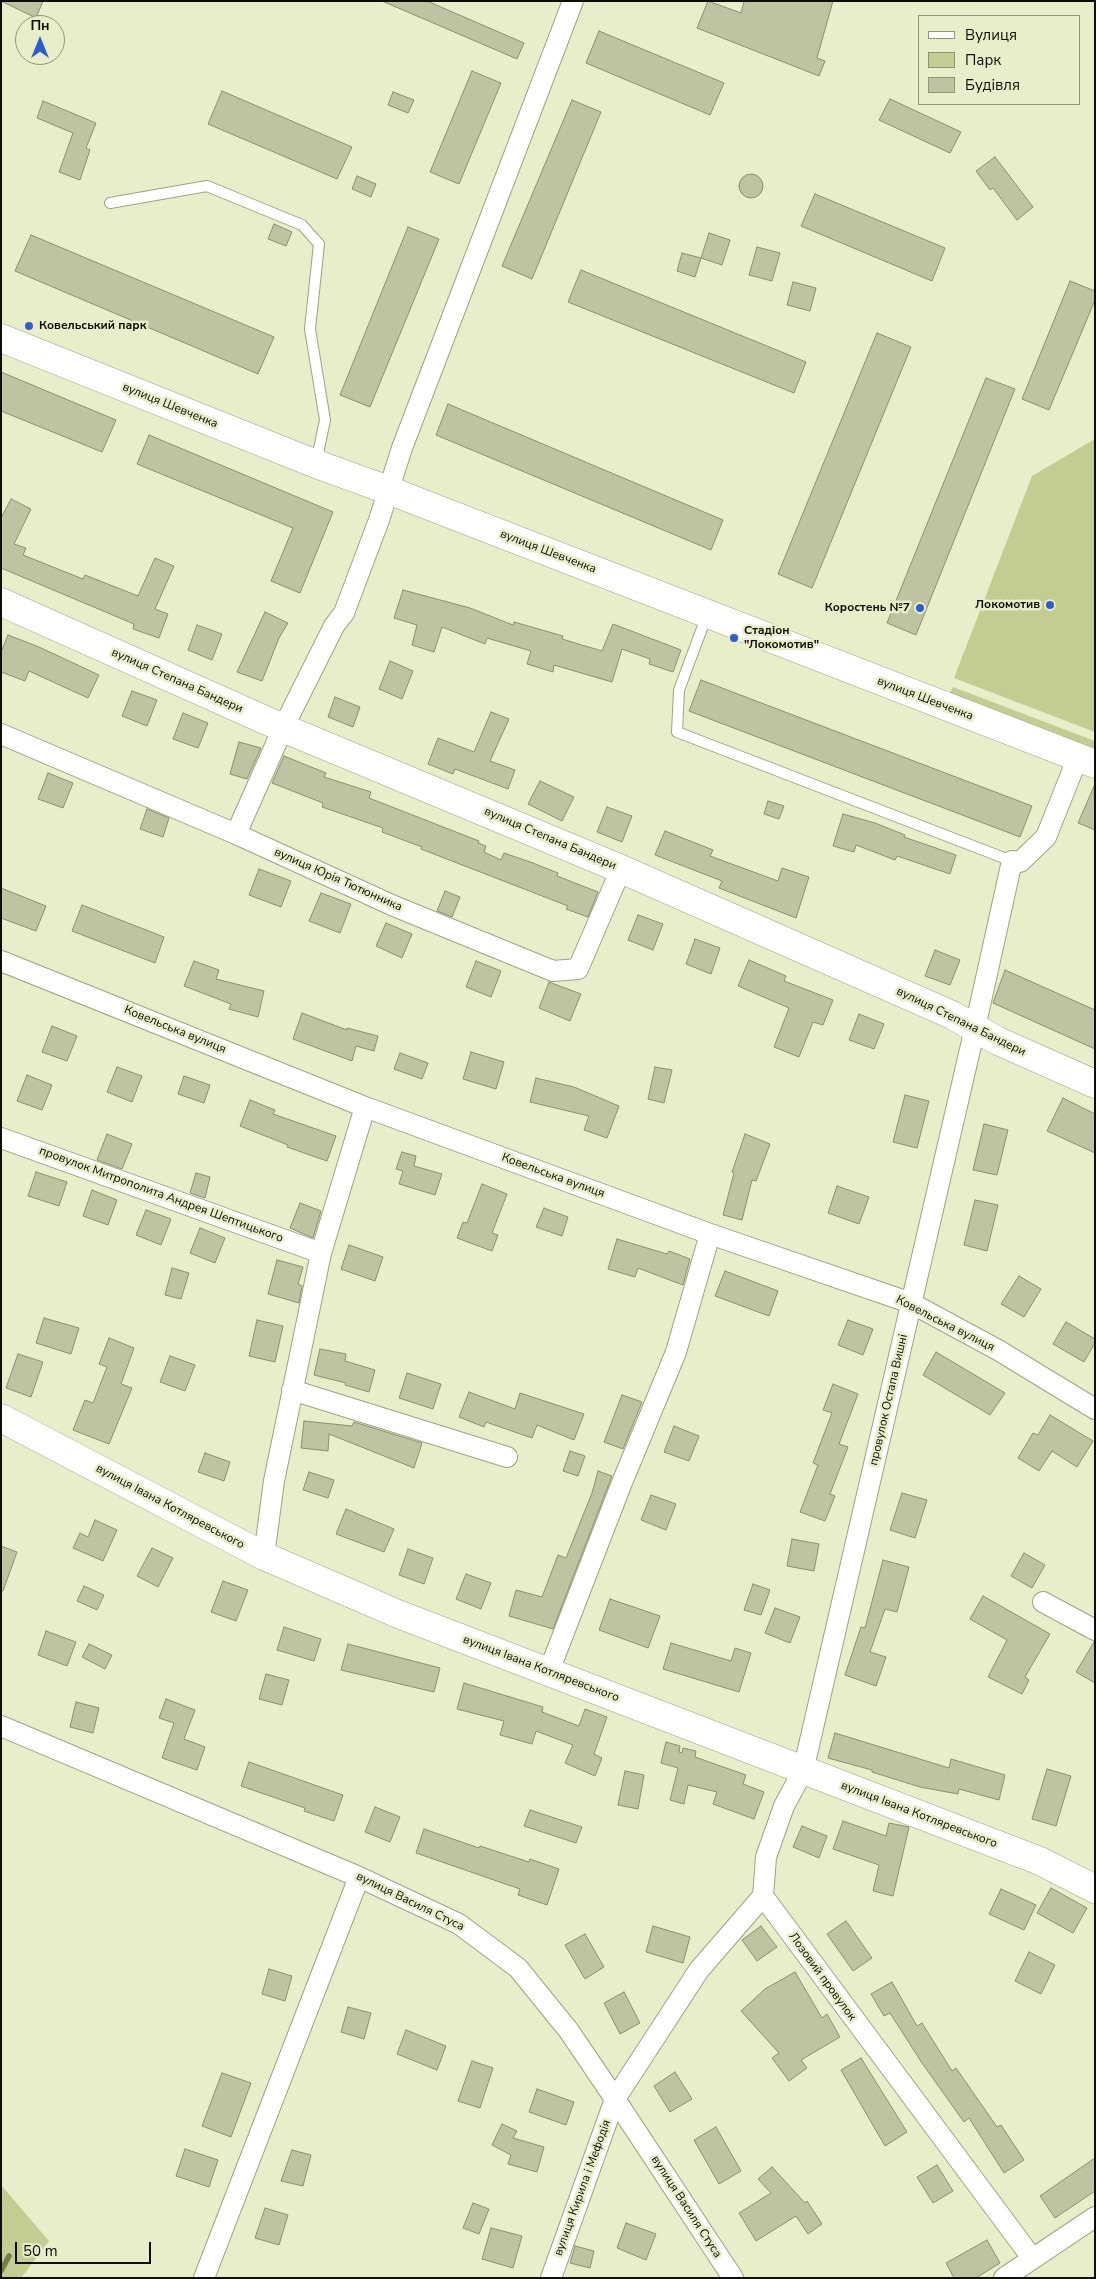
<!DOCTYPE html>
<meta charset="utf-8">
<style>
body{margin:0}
#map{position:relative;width:1096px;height:2279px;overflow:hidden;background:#e8edca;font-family:"Nunito Sans",sans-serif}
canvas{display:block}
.frame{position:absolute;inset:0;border:2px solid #0d0e04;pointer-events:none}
.legend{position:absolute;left:918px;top:15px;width:162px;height:90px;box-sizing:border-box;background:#e8edca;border:1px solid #90947b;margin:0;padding:6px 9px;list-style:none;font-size:15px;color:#0d0e04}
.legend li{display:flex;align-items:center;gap:10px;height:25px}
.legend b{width:25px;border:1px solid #90947b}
.north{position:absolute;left:15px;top:15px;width:50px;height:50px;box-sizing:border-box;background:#e8edca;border:1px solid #90947b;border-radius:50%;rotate:0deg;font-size:14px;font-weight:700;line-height:20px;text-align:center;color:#0d0e04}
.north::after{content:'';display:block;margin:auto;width:18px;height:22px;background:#2f5dcc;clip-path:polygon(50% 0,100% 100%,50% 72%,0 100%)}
.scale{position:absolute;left:15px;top:2242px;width:136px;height:22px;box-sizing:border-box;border:2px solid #0d0e04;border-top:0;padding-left:6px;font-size:15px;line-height:18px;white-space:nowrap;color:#0d0e04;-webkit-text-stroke:4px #e8edca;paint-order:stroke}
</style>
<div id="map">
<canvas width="1096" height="2279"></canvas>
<div class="frame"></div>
<ul class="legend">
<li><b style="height:6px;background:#fff"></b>Вулиця</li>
<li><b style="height:14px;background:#c4cc91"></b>Парк</li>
<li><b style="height:14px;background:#bec3a1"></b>Будівля</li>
</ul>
<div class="north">Пн</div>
<div class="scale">50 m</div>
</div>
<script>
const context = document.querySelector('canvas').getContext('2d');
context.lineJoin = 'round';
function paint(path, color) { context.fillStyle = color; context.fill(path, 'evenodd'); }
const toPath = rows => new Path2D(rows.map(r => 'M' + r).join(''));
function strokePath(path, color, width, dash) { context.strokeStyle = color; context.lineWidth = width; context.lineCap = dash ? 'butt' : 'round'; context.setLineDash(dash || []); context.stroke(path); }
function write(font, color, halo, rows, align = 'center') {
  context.font = font + ' "Nunito Sans",sans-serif'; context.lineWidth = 5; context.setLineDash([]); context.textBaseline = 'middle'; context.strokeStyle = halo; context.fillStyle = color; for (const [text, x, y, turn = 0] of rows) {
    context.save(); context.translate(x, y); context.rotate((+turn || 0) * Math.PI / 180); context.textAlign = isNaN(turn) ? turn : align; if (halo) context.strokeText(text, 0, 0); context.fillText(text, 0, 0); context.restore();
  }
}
paint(toPath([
 [1095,439,1095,732,954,678,1032,476],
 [953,687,1095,741,1095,752,949,695],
 [1,2185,49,2241,21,2278,1,2278]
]), '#c4cc91');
strokePath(toPath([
 [1,2271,9,2256]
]), '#787e49', 5.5);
const building = toPath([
 [1,1,43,1,36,18,1,1],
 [382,1,427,1,524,43,517,59,382,1],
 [708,1,741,13,744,1,833,1,817,58,825,61,819,76,697,28,708,1],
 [599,31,724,83,710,115,586,63,599,31],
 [472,71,501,83,459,184,430,172,472,71],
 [222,91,352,147,337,179,208,124,222,91],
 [393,92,414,100,408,113,388,105,393,92],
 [890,99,961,132,950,153,879,120,890,99],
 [572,100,601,112,532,279,502,266,572,100],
 [43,101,96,123,86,148,90,150,80,180,59,172,73,133,37,118,43,101],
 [995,157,1033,207,1017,220,993,188,990,190,976,171,995,157],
 '739 186a12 12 0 1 1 24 0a12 12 0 1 1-24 0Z',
 [357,176,376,184,371,197,352,189,357,176],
 [815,194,945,248,932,281,801,226,815,194],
 [274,224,292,232,286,246,268,239,274,224],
 [408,227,439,239,370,407,340,395,408,227],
 [709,233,730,240,722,265,701,258,709,233],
 [31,235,274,337,258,374,15,271,31,235],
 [757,247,780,253,772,281,749,275,757,247],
 [682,253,701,258,695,277,677,271,682,253],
 [581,270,806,362,794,393,568,302,581,270],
 [1070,281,1095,291,1095,300,1049,410,1022,399,1070,281],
 [793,282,816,288,810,311,787,305,793,282],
 [877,333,911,347,812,588,778,574,877,333],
 [1,372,116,420,102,452,1,411,1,372],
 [986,378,1015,389,916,635,887,623,986,378],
 [448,404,723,520,711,550,436,435,448,404],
 [149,435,333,512,300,593,271,581,293,528,137,464,149,435],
 [11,499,31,509,14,544,26,548,23,555,83,579,85,575,138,596,155,558,174,566,155,609,168,614,159,638,133,629,134,624,1,568,1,518,11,499],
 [403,590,470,608,513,625,514,622,563,636,562,639,602,651,613,624,681,650,673,672,649,664,650,659,622,649,612,682,554,665,553,672,527,664,531,651,487,638,485,644,442,627,434,652,412,645,417,625,394,618,403,590],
 [265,612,288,623,279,638,262,681,237,672,265,612],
 [197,625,222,634,212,660,188,650,197,625],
 [8,635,39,647,99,675,88,698,29,671,25,681,1,672,1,652,8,635],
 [390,661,413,671,402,699,379,689,390,661],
 [701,680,1032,806,1020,837,689,711,701,680],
 [132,691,157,700,147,726,122,716,132,691],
 [335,697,360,707,353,727,328,717,335,697],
 [491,712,509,719,490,761,515,770,508,789,455,769,453,774,428,764,438,738,474,752,491,712],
 [183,713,208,723,198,748,173,739,183,713],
 [239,742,261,748,247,779,230,774,239,742],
 [284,756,326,773,324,777,371,792,369,798,479,841,478,843,486,846,484,852,501,860,504,853,533,863,558,873,557,876,598,892,588,917,566,909,568,906,421,849,422,847,382,832,383,828,322,807,323,803,272,783,284,756],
 [48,773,73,783,63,808,38,799,48,773],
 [540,781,574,797,562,821,528,804,540,781],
 [1095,784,1095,830,1078,823,1095,784],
 [768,801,784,806,779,819,764,814,768,801],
 [607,807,632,816,622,842,597,832,607,807],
 [147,809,169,818,163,837,140,829,147,809],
 [843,814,875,823,905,835,904,837,956,855,950,874,897,856,895,860,856,845,854,852,833,846,843,814],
 [665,831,713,850,710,856,778,881,782,868,809,877,796,918,719,888,722,881,655,855,665,831],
 [259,869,291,881,281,907,249,895,259,869],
 [1,888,46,906,36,931,1,918,1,888],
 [445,891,460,897,452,917,437,911,445,891],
 [321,893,351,904,340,933,309,921,321,893],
 [82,905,164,937,155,963,72,931,82,905],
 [638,915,663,924,653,950,628,940,638,915],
 [386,923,412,934,402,958,376,946,386,923],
 [695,939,720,948,711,974,686,964,695,939],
 [935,950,960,960,950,985,925,976,935,950],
 [749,960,786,976,784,981,833,1000,823,1025,813,1022,799,1057,774,1047,789,1008,738,986,749,960],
 [194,961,219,970,216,979,264,991,258,1017,229,1009,231,1004,184,986,194,961],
 [476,961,501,971,491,997,466,987,476,961],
 [1005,970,1095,1010,1095,1049,993,1003,1005,970],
 [549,982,581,994,570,1021,539,1008,549,982],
 [302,1013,347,1030,347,1028,378,1036,374,1051,356,1046,352,1061,293,1039,302,1013],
 [859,1014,884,1024,874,1049,849,1040,859,1014],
 [52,1026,77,1036,67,1061,42,1052,52,1026],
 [471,1052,504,1062,496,1089,463,1079,471,1052],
 [400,1053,428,1063,422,1079,394,1069,400,1053],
 [117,1067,142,1076,132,1102,107,1092,117,1067],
 [655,1067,672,1070,664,1103,648,1099,655,1067],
 [27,1075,52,1085,42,1110,17,1101,27,1075],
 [184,1076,210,1085,204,1103,178,1094,184,1076],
 [536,1078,574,1087,619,1106,607,1138,584,1130,589,1116,530,1102,536,1078],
 [905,1095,929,1101,917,1148,893,1142,905,1095],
 [1063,1098,1095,1114,1095,1153,1047,1131,1063,1098],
 [250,1100,275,1110,273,1114,336,1136,327,1161,287,1147,288,1145,240,1126,250,1100],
 [984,1124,1008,1130,997,1175,973,1170,984,1124],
 [107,1134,132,1144,122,1169,97,1160,107,1134],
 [745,1134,770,1144,756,1181,752,1180,742,1220,723,1215,734,1173,732,1172,745,1134],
 [402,1152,416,1156,414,1166,442,1174,435,1195,399,1184,403,1171,396,1169,402,1152],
 [36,1172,67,1182,59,1206,28,1196,36,1172],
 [196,1173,210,1177,205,1198,190,1193,196,1173],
 [482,1184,507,1194,492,1233,498,1235,492,1251,457,1238,463,1222,467,1223,482,1184],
 [837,1186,869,1197,859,1224,828,1213,837,1186],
 [92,1190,117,1200,108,1225,83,1216,92,1190],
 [975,1200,998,1205,987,1251,964,1245,975,1200],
 [300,1203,321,1211,313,1238,290,1228,300,1203],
 [544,1208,568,1217,562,1236,536,1227,544,1208],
 [146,1210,171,1219,161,1245,136,1235,146,1210],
 [200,1228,225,1238,215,1263,190,1253,200,1228],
 [617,1239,667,1254,669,1251,690,1259,683,1285,638,1268,635,1277,608,1269,617,1239],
 [349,1245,383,1257,375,1281,341,1269,349,1245],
 [277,1260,303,1267,298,1284,302,1286,299,1303,268,1294,277,1260],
 [172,1268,189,1273,181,1299,165,1295,172,1268],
 [725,1271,778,1291,769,1316,715,1296,725,1271],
 [1019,1276,1041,1289,1024,1317,1001,1304,1019,1276],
 [44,1318,79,1328,71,1354,36,1343,44,1318],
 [257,1320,283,1326,275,1362,249,1356,257,1320],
 [848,1320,873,1329,863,1355,838,1345,848,1320],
 [1066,1322,1095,1339,1095,1343,1084,1362,1053,1344,1066,1322],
 [109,1338,134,1348,121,1384,132,1388,109,1444,73,1430,85,1400,93,1403,107,1367,99,1364,109,1338],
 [320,1349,346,1354,345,1361,375,1370,369,1392,345,1385,346,1383,314,1375,320,1349],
 [936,1352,1005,1393,990,1415,923,1375,936,1352],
 [18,1354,43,1362,31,1397,6,1388,18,1354],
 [170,1356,195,1365,185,1391,160,1382,170,1356],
 [407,1373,441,1384,433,1409,399,1398,407,1373],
 [833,1384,858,1394,839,1444,848,1447,830,1494,835,1496,825,1521,800,1512,818,1465,813,1463,832,1413,823,1410,833,1384],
 [469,1392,515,1409,520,1393,584,1414,574,1440,537,1425,532,1438,486,1422,484,1427,459,1417,469,1392],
 [622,1395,642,1402,623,1449,604,1442,622,1395],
 [1050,1415,1093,1441,1077,1467,1052,1451,1039,1471,1018,1458,1033,1433,1038,1435,1050,1415],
 [304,1421,352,1426,354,1422,422,1443,414,1468,329,1434,328,1451,301,1448,304,1421],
 [674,1426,699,1436,689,1461,664,1452,674,1426],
 [570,1451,585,1456,578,1476,563,1471,570,1451],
 [205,1453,230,1462,224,1481,198,1472,205,1453],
 [598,1471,612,1476,553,1629,509,1616,516,1590,542,1597,558,1555,566,1558,592,1493,598,1471],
 [309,1472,334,1480,328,1498,303,1490,309,1472],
 [902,1493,927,1500,915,1538,890,1530,902,1493],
 [651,1495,676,1504,666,1530,641,1520,651,1495],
 [346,1509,394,1529,384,1552,336,1534,346,1509],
 [95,1520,117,1530,103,1561,73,1548,80,1533,88,1537,95,1520],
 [792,1539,819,1544,814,1571,787,1566,792,1539],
 [1,1546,17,1552,3,1591,1,1591,1,1546],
 [152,1548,173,1558,158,1587,137,1576,152,1548],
 [408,1549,433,1558,424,1584,399,1575,408,1549],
 [1024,1553,1045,1565,1032,1588,1011,1576,1024,1553],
 [883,1560,909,1567,897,1612,885,1609,870,1652,886,1657,876,1686,845,1675,861,1627,865,1628,883,1560],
 [466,1574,491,1583,481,1609,456,1599,466,1574],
 [223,1581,248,1590,236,1621,211,1612,223,1581],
 [753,1584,770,1590,761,1615,744,1610,753,1584],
 [84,1586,104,1595,97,1610,77,1601,84,1586],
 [983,1596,1050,1634,1025,1677,1029,1680,1022,1694,988,1677,1007,1640,970,1619,983,1596],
 [610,1599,660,1616,648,1648,599,1630,610,1599],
 [775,1608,800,1617,790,1643,765,1633,775,1608],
 [284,1627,321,1639,314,1661,277,1650,284,1627],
 [46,1631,76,1642,67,1666,38,1655,46,1631],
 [1094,1642,1095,1642,1095,1683,1076,1672,1094,1642],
 [671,1643,731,1661,735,1648,751,1653,739,1692,663,1669,671,1643],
 [89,1644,112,1655,105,1669,82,1657,89,1644],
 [348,1644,440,1668,434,1692,341,1670,348,1644],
 [266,1674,289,1680,282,1705,259,1699,266,1674],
 [464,1683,543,1707,542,1712,579,1726,585,1709,607,1717,594,1754,602,1758,595,1776,565,1763,573,1745,536,1731,532,1744,500,1735,504,1721,457,1709,464,1683],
 [166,1699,195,1710,184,1739,205,1747,197,1770,162,1758,174,1723,159,1718,166,1699],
 [76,1702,99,1708,93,1733,70,1727,76,1702],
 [835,1733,949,1768,951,1759,1005,1775,999,1800,959,1789,958,1794,920,1787,872,1772,872,1770,828,1758,835,1733],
 [666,1742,680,1746,679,1752,682,1753,683,1748,696,1751,695,1757,746,1775,743,1784,764,1792,754,1819,713,1804,717,1792,688,1785,684,1804,670,1800,678,1768,661,1763,666,1742],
 [249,1762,343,1795,334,1821,304,1811,305,1808,241,1786,249,1762],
 [1047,1769,1071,1776,1056,1826,1032,1819,1047,1769],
 [625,1771,644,1775,638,1809,618,1805,625,1771],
 [375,1807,400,1817,390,1842,365,1832,375,1807],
 [530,1810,582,1827,576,1843,524,1826,530,1810],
 [843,1821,886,1836,889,1823,909,1827,893,1896,873,1891,879,1865,833,1849,843,1821],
 [802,1826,827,1836,819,1858,793,1847,802,1826],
 [424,1829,479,1848,480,1846,529,1862,530,1859,559,1869,547,1905,518,1895,520,1889,416,1853,424,1829],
 [1051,1888,1087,1908,1073,1933,1037,1913,1051,1888],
 [1001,1889,1036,1905,1024,1930,989,1914,1001,1889],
 [846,1921,872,1958,853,1971,827,1934,846,1921],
 [653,1926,690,1937,683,1963,646,1952,653,1926],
 [761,1926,777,1947,757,1961,742,1940,761,1926],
 [585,1934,604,1967,585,1979,565,1945,585,1934],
 [1029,1952,1055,1965,1041,1994,1015,1981,1029,1952],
 [269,1969,292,1976,285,2001,262,1994,269,1969],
 [795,1972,822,2018,827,2014,840,2037,801,2060,807,2068,789,2081,772,2058,779,2053,741,2011,765,1989,795,1972],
 [892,1982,917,2026,922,2023,952,2071,956,2068,997,2127,1001,2125,1024,2160,1004,2173,969,2118,964,2122,922,2063,890,2013,884,2016,871,1994,892,1982],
 [624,1992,640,2023,620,2034,604,2003,624,1992],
 [348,2007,371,2013,364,2039,341,2032,348,2007],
 [406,2030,446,2046,437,2070,397,2054,406,2030],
 [861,2058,907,2132,885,2146,841,2070,861,2058],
 [472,2061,493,2068,480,2108,458,2101,472,2061],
 [675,2072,692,2099,670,2112,654,2086,675,2072],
 [222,2073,251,2083,231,2137,202,2126,222,2073],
 [537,2089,574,2102,566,2125,529,2112,537,2089],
 [502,2124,517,2131,513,2138,544,2147,537,2172,508,2164,511,2155,492,2145,502,2124],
 [716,2127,741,2171,719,2184,694,2140,716,2127],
 [185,2149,218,2160,209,2187,176,2176,185,2149],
 [292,2150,311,2155,303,2186,281,2181,292,2150],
 [1095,2158,1095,2191,1055,2218,1040,2196,1095,2158],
 [937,2165,953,2191,933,2203,917,2177,937,2165],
 [772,2167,805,2203,807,2201,822,2224,808,2234,796,2216,756,2241,739,2213,771,2193,758,2179,772,2167],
 [473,2203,489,2209,479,2234,463,2228,473,2203],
 [265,2208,288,2215,279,2245,255,2238,265,2208],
 [626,2223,656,2234,646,2260,617,2248,626,2223],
 [491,2228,522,2236,513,2268,482,2259,491,2228],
 [987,2240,1000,2263,976,2278,954,2278,946,2263,987,2240],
 [575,2246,594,2251,590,2268,570,2263,575,2246]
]);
paint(building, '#bec3a1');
strokePath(building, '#8a8f6e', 1);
const lane = toPath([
 [110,203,207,186,302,225,319,244,310,329,325,420,316,463],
 [707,615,679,690,677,732,1012,861]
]);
const street = toPath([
 [1,734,236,834,394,906,553,971,578,969,621,869],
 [236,834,283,728,334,626,344,613,379,520,402,448,573,1],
 [1,961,365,1107,710,1234,911,1303,998,1350,1095,1409],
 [1,1138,321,1253],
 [292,1390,507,1457],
 [264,1556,274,1481,321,1253,365,1107],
 [1043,1602,1095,1630],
 [549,1671,621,1485,676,1352,710,1234],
 [1,1726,359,1877,459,1924,518,1968,569,2031,615,2099,733,2278],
 [763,1896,766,1857,784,1806,803,1771,975,1028,1012,861,1020,862,1046,837,1078,757],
 [204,2278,359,1877],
 [551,2278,615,2099,699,1970,763,1896,1032,2258],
 [1004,2278,1095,2217]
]);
const secondary = toPath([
 [1,338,316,464,388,490,1095,764],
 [1,602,283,728,621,869,952,1015,998,1041,1095,1084],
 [1,1418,264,1556,398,1614,1040,1861,1095,1889]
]);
strokePath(lane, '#9fa382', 12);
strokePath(street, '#9fa382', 22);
strokePath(secondary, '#9fa382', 29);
strokePath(lane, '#fff', 10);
strokePath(street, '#fff', 20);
strokePath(secondary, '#fff', 28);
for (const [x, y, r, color] of [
 [29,326,5,"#2f5dcc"],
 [1050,605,5,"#2f5dcc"],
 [920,608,5,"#2f5dcc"],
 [734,638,5,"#2f5dcc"]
]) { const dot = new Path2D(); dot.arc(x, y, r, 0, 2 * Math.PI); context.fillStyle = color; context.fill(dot); strokePath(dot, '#e8edca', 2); }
write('bold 12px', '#0d0e04', '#e8edca', [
 ["Ковельський парк",39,326],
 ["Локомотив",1040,605,"right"],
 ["Коростень №7",910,608,"right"],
 ["Стадіон",744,631],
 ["\"Локомотив\"",744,645]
], 'left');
write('12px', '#0d0e04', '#e8edca', [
 ["вулиця Шевченка",170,406,22],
 ["вулиця Шевченка",548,552,21],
 ["вулиця Степана Бандери",177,681,24],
 ["вулиця Шевченка",925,699,21],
 ["вулиця Степана Бандери",550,839,23],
 ["вулиця Юрія Тютюнника",338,880,24],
 ["вулиця Степана Бандери",961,1022,26],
 ["Ковельська вулиця",175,1030,22],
 ["Ковельська вулиця",553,1176,20],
 ["провулок Митрополита Андрея Шептицького",161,1195,20],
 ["Ковельська вулиця",945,1324,27],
 ["провулок Остапа Вишні",889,1400,-77],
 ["вулиця Івана Котляревського",170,1507,28],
 ["вулиця Івана Котляревського",541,1669,21],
 ["вулиця Івана Котляревського",919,1815,21],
 ["вулиця Василя Стуса",410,1902,26],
 ["Лозовий провулок",822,1977,54],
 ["вулиця Кирила і Мефодія",583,2188,-70],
 ["вулиця Василя Стуса",686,2207,57]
]);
</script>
